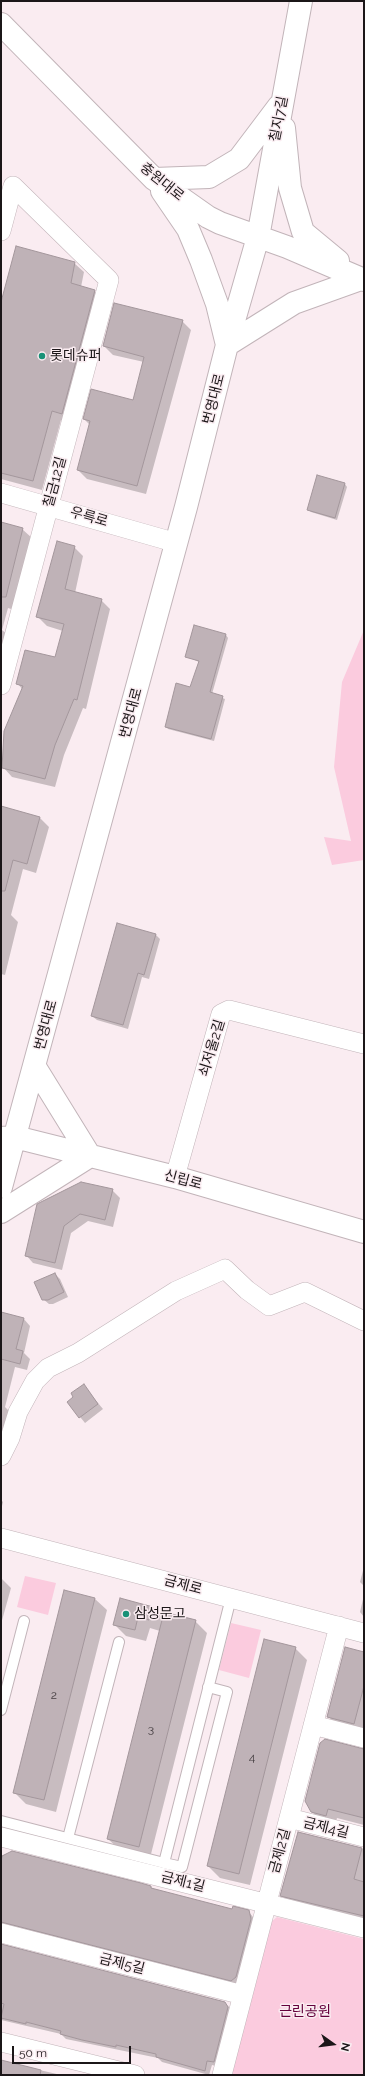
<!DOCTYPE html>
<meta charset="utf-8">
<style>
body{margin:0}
#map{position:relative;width:365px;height:2076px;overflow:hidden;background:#faecf1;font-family:Raleway,sans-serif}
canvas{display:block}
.frame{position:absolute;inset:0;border:2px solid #1b1618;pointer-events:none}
.north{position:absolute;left:313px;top:2024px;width:40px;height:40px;-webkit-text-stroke:3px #faecf1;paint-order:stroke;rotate:104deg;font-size:11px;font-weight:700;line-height:16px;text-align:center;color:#1b1618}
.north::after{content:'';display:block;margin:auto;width:14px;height:18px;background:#1b1618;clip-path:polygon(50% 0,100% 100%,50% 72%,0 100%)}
.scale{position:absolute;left:12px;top:2046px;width:119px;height:18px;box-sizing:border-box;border:2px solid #1b1618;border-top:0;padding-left:5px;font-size:12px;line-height:14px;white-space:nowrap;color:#1b1618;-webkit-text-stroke:3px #faecf1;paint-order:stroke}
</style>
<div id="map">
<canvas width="365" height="2076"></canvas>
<div class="frame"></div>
<div class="north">N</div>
<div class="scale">50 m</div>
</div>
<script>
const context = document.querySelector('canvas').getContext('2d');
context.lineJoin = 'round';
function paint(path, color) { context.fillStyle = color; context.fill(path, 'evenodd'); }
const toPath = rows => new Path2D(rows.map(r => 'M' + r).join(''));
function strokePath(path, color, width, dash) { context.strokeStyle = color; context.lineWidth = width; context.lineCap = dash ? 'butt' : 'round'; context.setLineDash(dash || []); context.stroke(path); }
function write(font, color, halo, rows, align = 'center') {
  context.font = font + ' Raleway,"Noto Sans KR",sans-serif'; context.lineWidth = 3; context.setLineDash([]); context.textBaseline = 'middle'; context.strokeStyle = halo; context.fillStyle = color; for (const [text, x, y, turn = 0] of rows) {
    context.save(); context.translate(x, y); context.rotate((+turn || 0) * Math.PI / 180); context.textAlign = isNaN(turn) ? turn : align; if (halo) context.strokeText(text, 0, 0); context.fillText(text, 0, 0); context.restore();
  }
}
paint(toPath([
 [364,630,364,860,332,865,324,837,351,841,334,767,342,682],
 [25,1576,56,1583,48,1615,17,1607],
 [231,1623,261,1630,249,1678,219,1670],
 [277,1917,364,1939,364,2075,233,2074,230,2066,267,1925]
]), '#fbcbde');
paint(toPath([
 [74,263,84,272,81,287,94,291,104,300,71,423,61,420,42,490,1,479,1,306],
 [182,321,191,330,146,494,87,479,78,470,90,425,84,419,133,401,144,362,113,355,104,346],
 [345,484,347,487,337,520,311,512,308,509],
 [1,523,22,529,32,538,14,610,8,608,2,630,7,634,1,655],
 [74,547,83,556,75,593,101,600,110,609,86,709,83,708,64,755,55,787,12,777,3,767,23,690,18,684,56,659,63,631,47,626,38,617],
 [195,626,226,635,228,638,212,694,225,699,214,741,168,729,166,726,191,688,199,662,186,656],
 [1,807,40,818,49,827,36,873,23,869,11,915,18,922,5,975,1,974],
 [155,934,160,939,149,979,142,977,128,1029,97,1020,92,1016],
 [112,1190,120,1198,113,1227,88,1221,71,1233,62,1270,33,1263,26,1255,39,1204],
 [55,1274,60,1279,68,1297,53,1304,49,1304,43,1299],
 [1,1317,23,1318,30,1326,24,1353,30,1359,27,1370,15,1367,5,1407,13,1415,1,1443],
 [83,1385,103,1409,85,1423,68,1402,75,1397],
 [1,1500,3,1502,1,1510],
 [364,1567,364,1586,360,1582],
 [1,1578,11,1588,1,1624],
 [65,1591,95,1599,107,1610,56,1812,26,1804,14,1792],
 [364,1595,364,1617,360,1612],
 [152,1608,164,1619,195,1621,207,1633,150,1858,120,1850,108,1839,160,1631,150,1628,146,1641,126,1636,114,1624],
 [295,1648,307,1660,250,1885,220,1878,208,1866],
 [364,1653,364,1730,337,1726,328,1716],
 [364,1749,364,1825,337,1818,335,1825,321,1821,312,1812],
 [362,1849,364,1849,364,1923,291,1905,281,1895],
 [1,1866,151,1887,154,1890,233,1910,248,1911,253,1917,256,1925,237,1985,1,1929],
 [1,1945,225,2003,230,2008,219,2067,212,2065,209,2075,162,2062,158,2058,66,2039,61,2034,1,2020],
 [1,2061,61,2075,1,2075]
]), '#0003');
const building = toPath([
 [16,246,75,262,71,283,95,290,62,414,52,411,33,481,1,473,1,302,16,246],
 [114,303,183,320,137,486,77,470,90,421,83,419,91,389,133,400,144,357,103,346,114,303],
 [317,475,345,483,335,518,307,510,317,475],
 [1,522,23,528,6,597,1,597,1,522],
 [57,541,75,546,65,589,102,599,77,700,74,699,55,745,45,779,2,768,4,731,23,686,16,684,25,650,55,657,64,624,36,617,57,541],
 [194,625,226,634,210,692,223,696,211,739,165,727,176,683,190,687,199,661,185,657,194,625],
 [1,806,40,817,27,864,13,860,5,891,1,891,1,806],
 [117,923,156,934,144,975,138,973,123,1025,91,1016,117,923],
 [81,1182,113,1189,105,1220,80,1214,64,1226,55,1263,25,1256,37,1204,81,1182],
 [55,1273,64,1292,48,1300,42,1300,34,1282,55,1273],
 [1,1312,24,1318,16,1349,23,1351,20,1364,1,1359,1,1312],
 [84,1384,98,1404,79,1418,67,1402,73,1397,71,1393,84,1384],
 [64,1590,95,1598,44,1800,13,1793,64,1590],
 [120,1598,153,1607,149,1620,138,1617,135,1630,113,1625,120,1598],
 [164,1612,196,1620,139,1847,107,1839,164,1612],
 [264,1639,296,1647,239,1874,207,1866,264,1639],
 [345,1647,364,1652,364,1686,354,1724,327,1717,345,1647],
 [325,1739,364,1749,364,1818,328,1809,326,1816,311,1812,305,1801,320,1743,325,1739],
 [298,1832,362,1848,354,1879,364,1882,364,1916,280,1896,298,1832],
 [12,1851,141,1883,151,1886,151,1888,232,1909,233,1906,249,1910,251,1919,236,1977,231,1981,1,1922,1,1862,2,1856,12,1851],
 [1,1944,225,2002,228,2007,214,2062,207,2061,205,2071,156,2057,156,2054,116,2045,116,2047,82,2040,60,2034,61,2031,26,2022,26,2024,1,2018,4,2004,1,2003,1,1944],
 [1,2060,41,2070,40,2075,1,2075,1,2060]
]);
paint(building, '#bfb2b7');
strokePath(building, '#a3969b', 1);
const lane = toPath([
 [1,1710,24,1621],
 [1,1821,164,1863,231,1598],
 [68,1838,119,1642],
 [164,1863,182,1867,227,1692,208,1687]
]);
const street = toPath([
 [1,231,13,186,109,280,1,685],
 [1,493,177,543],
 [175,1177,221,1014,229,1010,364,1044],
 [1,1456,10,1438,18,1412,35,1381,48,1368,78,1353,176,1291,225,1269,247,1290,269,1306,305,1292,364,1321],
 [1,1538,364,1633],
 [313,1725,364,1738],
 [289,1818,364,1837],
 [1,1837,364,1928],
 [1,1933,243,1995],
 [1,2042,135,2075],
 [222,2075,339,1626]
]);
const secondary = toPath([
 [1,24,154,179,208,217,220,223,287,247,364,280],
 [284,128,290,188,303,232,338,261],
 [154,179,209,177,239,159,279,106],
 [162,191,188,229,201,260,217,304,227,345,294,303,361,279],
 [35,1067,90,1156],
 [1,1138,15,1137,175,1177,364,1232],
 [1,1187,186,507,227,345,258,237,301,1],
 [1,1212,90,1156]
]);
strokePath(lane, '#c2b4b9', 12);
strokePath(street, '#c2b4b9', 20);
strokePath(secondary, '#c2b4b9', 24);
strokePath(lane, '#fff', 10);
strokePath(street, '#fff', 19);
strokePath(secondary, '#fff', 22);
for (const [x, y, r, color] of [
 [42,356,4,"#189177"],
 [126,1614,4,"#189177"]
]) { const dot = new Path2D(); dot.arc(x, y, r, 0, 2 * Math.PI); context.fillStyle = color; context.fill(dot); strokePath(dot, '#faecf1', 1.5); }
write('12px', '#443d40', null, [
 ["2",54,1695],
 ["3",151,1729],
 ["4",252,1757]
]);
write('14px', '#1b1618', '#faecf1', [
 ["칠지7길",279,119,-79],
 ["충원대로",162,182,39],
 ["번영대로",214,399,-76],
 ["칠금12길",55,482,-75],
 ["우륵로",89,517,16],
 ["번영대로",131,713,-75],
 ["번영대로",46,1025,-75],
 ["쇠저울2길",212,1048,-73],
 ["신립로",183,1180,15],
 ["금제로",183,1585,15],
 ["금제4길",326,1828,14],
 ["금제2길",280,1851,-75],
 ["금제1길",183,1882,14],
 ["금제5길",122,1964,14]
]);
write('14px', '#1b1618', '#faecf1', [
 ["롯데슈퍼",50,356],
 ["삼성문고",134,1614]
], 'left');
write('14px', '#64003c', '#faecf1', [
 ["근린공원",305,2012]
]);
</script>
